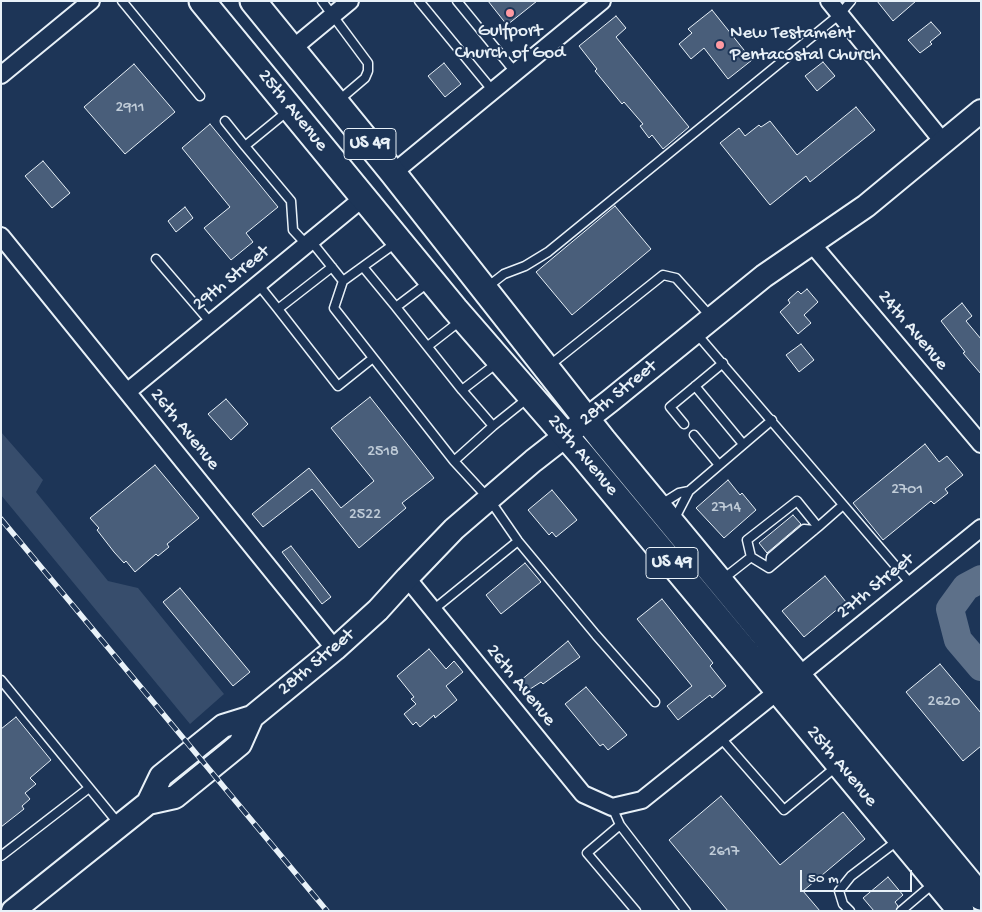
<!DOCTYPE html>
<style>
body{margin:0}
#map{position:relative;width:982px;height:912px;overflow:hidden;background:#1d3557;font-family:"Gochi Hand",sans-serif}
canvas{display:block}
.frame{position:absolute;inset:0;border:2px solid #e8f1f8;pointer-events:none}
.scale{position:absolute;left:800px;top:870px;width:112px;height:22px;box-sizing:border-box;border:2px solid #e8f1f8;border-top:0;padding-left:6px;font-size:15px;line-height:18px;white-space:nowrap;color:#e8f1f8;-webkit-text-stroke:4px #1d3557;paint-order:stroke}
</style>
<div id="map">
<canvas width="982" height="912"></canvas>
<div class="frame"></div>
<div class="scale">50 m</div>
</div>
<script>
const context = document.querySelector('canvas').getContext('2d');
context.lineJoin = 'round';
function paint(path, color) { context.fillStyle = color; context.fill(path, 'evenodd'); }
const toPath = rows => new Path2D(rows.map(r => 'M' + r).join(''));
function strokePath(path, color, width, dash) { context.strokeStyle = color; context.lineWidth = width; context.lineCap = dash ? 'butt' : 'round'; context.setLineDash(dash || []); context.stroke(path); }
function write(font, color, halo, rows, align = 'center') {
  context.font = font + ' "Gochi Hand",sans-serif'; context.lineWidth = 4; context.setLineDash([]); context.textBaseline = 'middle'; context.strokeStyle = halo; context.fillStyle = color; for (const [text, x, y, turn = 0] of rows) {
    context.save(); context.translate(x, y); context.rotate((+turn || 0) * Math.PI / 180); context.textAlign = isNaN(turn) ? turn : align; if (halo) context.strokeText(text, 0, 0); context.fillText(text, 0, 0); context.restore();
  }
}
paint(toPath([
 [1,432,43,480,36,492,108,581,138,588,224,694,190,724,1,495]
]), '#374d6c');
strokePath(toPath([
 [981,579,966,587,950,609,958,640,981,667]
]), '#5d7089', 28);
const building = toPath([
 [488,1,537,1,507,25,488,1],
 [877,1,916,1,893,21,877,1],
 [712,10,752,60,728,79,704,48,691,59,679,44,692,33,688,29,712,10],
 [616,16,626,28,616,37,689,127,663,149,652,135,649,138,640,126,643,124,624,102,622,104,595,71,597,69,579,46,616,16],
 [931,22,941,33,930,42,932,44,920,53,908,40,931,22],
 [823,62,835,76,817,91,805,76,823,62],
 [444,63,461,84,445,97,428,76,444,63],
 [134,64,175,112,125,154,84,107,134,64],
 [856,107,875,130,810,182,806,176,770,205,720,143,739,128,745,136,759,125,761,127,770,121,797,155,856,107],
 [210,124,278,207,246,233,253,242,231,260,204,228,230,207,182,148,210,124],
 [43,161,70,193,52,208,25,176,43,161],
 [615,206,651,249,572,315,536,272,615,206],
 [185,207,193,218,176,232,168,221,185,207],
 [807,289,818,302,804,315,811,323,798,334,780,312,790,303,788,300,798,291,801,294,807,289],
 [962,303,972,316,966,321,981,339,981,374,963,353,965,352,941,321,962,303],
 [801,344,814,360,799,372,786,355,801,344],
 [370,397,434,478,402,503,406,508,359,548,312,489,263,527,252,514,309,468,341,508,374,481,331,428,370,397],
 [226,399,248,424,231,440,208,414,226,399],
 [925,444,939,462,947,456,963,475,945,489,948,493,934,504,931,501,883,540,853,503,925,444],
 [155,465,199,518,167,544,169,547,158,556,156,554,135,572,126,561,124,563,114,552,97,530,99,528,90,518,155,465],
 [728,480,740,495,742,493,756,510,724,538,696,508,728,480],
 [552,490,577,520,556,537,552,532,549,535,528,510,552,490],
 [793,515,801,524,767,553,759,543,793,515],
 [291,546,331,597,322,604,282,552,291,546],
 [525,563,541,582,501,614,486,595,525,563],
 [825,576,846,602,804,637,782,611,825,576],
 [180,588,250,672,233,686,163,602,180,588],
 [662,599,713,663,710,666,726,686,712,698,710,695,678,720,667,706,692,686,637,619,662,599],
 [568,641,580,657,543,684,541,682,527,691,520,681,568,641],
 [429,649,446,669,454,661,463,672,446,686,457,700,435,718,434,715,420,727,416,722,413,725,404,714,416,704,411,699,414,697,397,676,429,649],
 [940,664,981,713,981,746,963,761,906,692,940,664],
 [586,687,627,735,608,750,603,744,600,746,565,704,586,687],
 [16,717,51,760,30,778,36,784,25,793,30,799,22,806,24,809,1,827,1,729,16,717],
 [721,796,780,865,843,812,865,839,803,891,820,911,728,911,669,840,721,796],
 [888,877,903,895,895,902,898,906,896,911,874,911,863,898,888,877]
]);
paint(building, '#495e7a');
strokePath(building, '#e8f1f8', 1);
const lane = toPath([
 [122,1,200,96],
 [322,1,368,63,368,71,365,78,338,101],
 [419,1,493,91],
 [457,1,515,72],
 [289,110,245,146,291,201,293,230,306,244],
 [225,121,245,146],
 [311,241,343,281,397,242],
 [156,259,211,323],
 [363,267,396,307,429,282],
 [343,281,334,308,454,461],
 [258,284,278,309,332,267],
 [486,288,504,274,525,266,548,252,840,14,851,1],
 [396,307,462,390,497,363],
 [278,309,338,386,373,358],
 [696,333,911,584],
 [428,346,460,321],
 [550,365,663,275,676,278,711,317],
 [695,386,743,444],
 [462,390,493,426,528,398],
 [684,424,670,407,723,363],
 [493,426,454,461,489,499,518,541,596,635,655,702],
 [694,435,719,465],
 [689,491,772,420],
 [797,501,818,527,769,568,751,557,747,540,797,501],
 [660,505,679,493,689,491,674,520],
 [818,527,843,505],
 [770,566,771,557,804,529,814,530],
 [723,579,751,557],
 [433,610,518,541],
 [1,680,118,823],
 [720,737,784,810,837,766],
 [612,807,620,825,686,911],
 [620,825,587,853,636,911],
 [1,856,89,788],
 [850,911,843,904,839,891,851,876,897,841],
 [901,911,934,883]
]);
const street = toPath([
 [829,1,944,143],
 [292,49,350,1],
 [1,75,91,1],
 [393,173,602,1],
 [1,236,335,649],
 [812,244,981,444],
 [127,392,363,198],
 [407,578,583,794,612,807,642,800,778,691],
 [797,677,981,528]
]);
const secondary = toPath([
 [148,803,161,776,223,726,252,717,335,649,378,610,407,578,454,529,533,461,610,401,764,276,866,206,981,111],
 [13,911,148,803,175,797,228,754,240,744,252,717]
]);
const primary = toPath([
 [202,1,455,309,583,456,961,911],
 [253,1,393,173,603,440,981,897]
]);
strokePath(lane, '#e8f1f8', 11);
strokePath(street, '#e8f1f8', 20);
strokePath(secondary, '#e8f1f8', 26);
strokePath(primary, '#e8f1f8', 29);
strokePath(lane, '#1d3557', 8);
strokePath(street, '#1d3557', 16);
strokePath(secondary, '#1d3557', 22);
strokePath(primary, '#1d3557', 25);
const rail = toPath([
 [1,519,327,911]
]);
strokePath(rail, '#e8f1f8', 5.5);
strokePath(rail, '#1d3557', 4, [11]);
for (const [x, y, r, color] of [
 [510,13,5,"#ff9aa2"],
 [720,45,5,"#ff9aa2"]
]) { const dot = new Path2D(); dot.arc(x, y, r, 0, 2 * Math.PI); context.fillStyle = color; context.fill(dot); strokePath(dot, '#1d3557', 2); }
write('16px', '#c0ccd8', null, [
 ["2911",130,109],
 ["2518",383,453],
 ["2701",907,491],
 ["2714",726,509],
 ["2522",365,516],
 ["2620",944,703],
 ["2617",724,853]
]);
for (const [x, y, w] of [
 [370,144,52],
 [672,563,52]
]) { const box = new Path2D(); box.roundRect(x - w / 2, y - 15.5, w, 31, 4); context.fillStyle = '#1d3557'; context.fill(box); strokePath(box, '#e8f1f8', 1); }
write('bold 18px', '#e8f1f8', null, [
 ["US 49",370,144],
 ["US 49",672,563]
]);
write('19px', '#e8f1f8', '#1d3557', [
 ["Gulfport",510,32],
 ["Church of God",510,54],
 ["New Testament",730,34,"left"],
 ["Pentacostal Church",730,56,"left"]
]);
write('19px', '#e8f1f8', '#1d3557', [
 ["25th Avenue",292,111,51],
 ["29th Street",232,279,-39],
 ["24th Avenue",912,331,50],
 ["28th Street",619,394,-39],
 ["26th Avenue",184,430,51],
 ["25th Avenue",582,456,50],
 ["27th Street",876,587,-39],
 ["28th Street",317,663,-40],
 ["26th Avenue",520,686,51],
 ["25th Avenue",841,767,50]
]);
</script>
